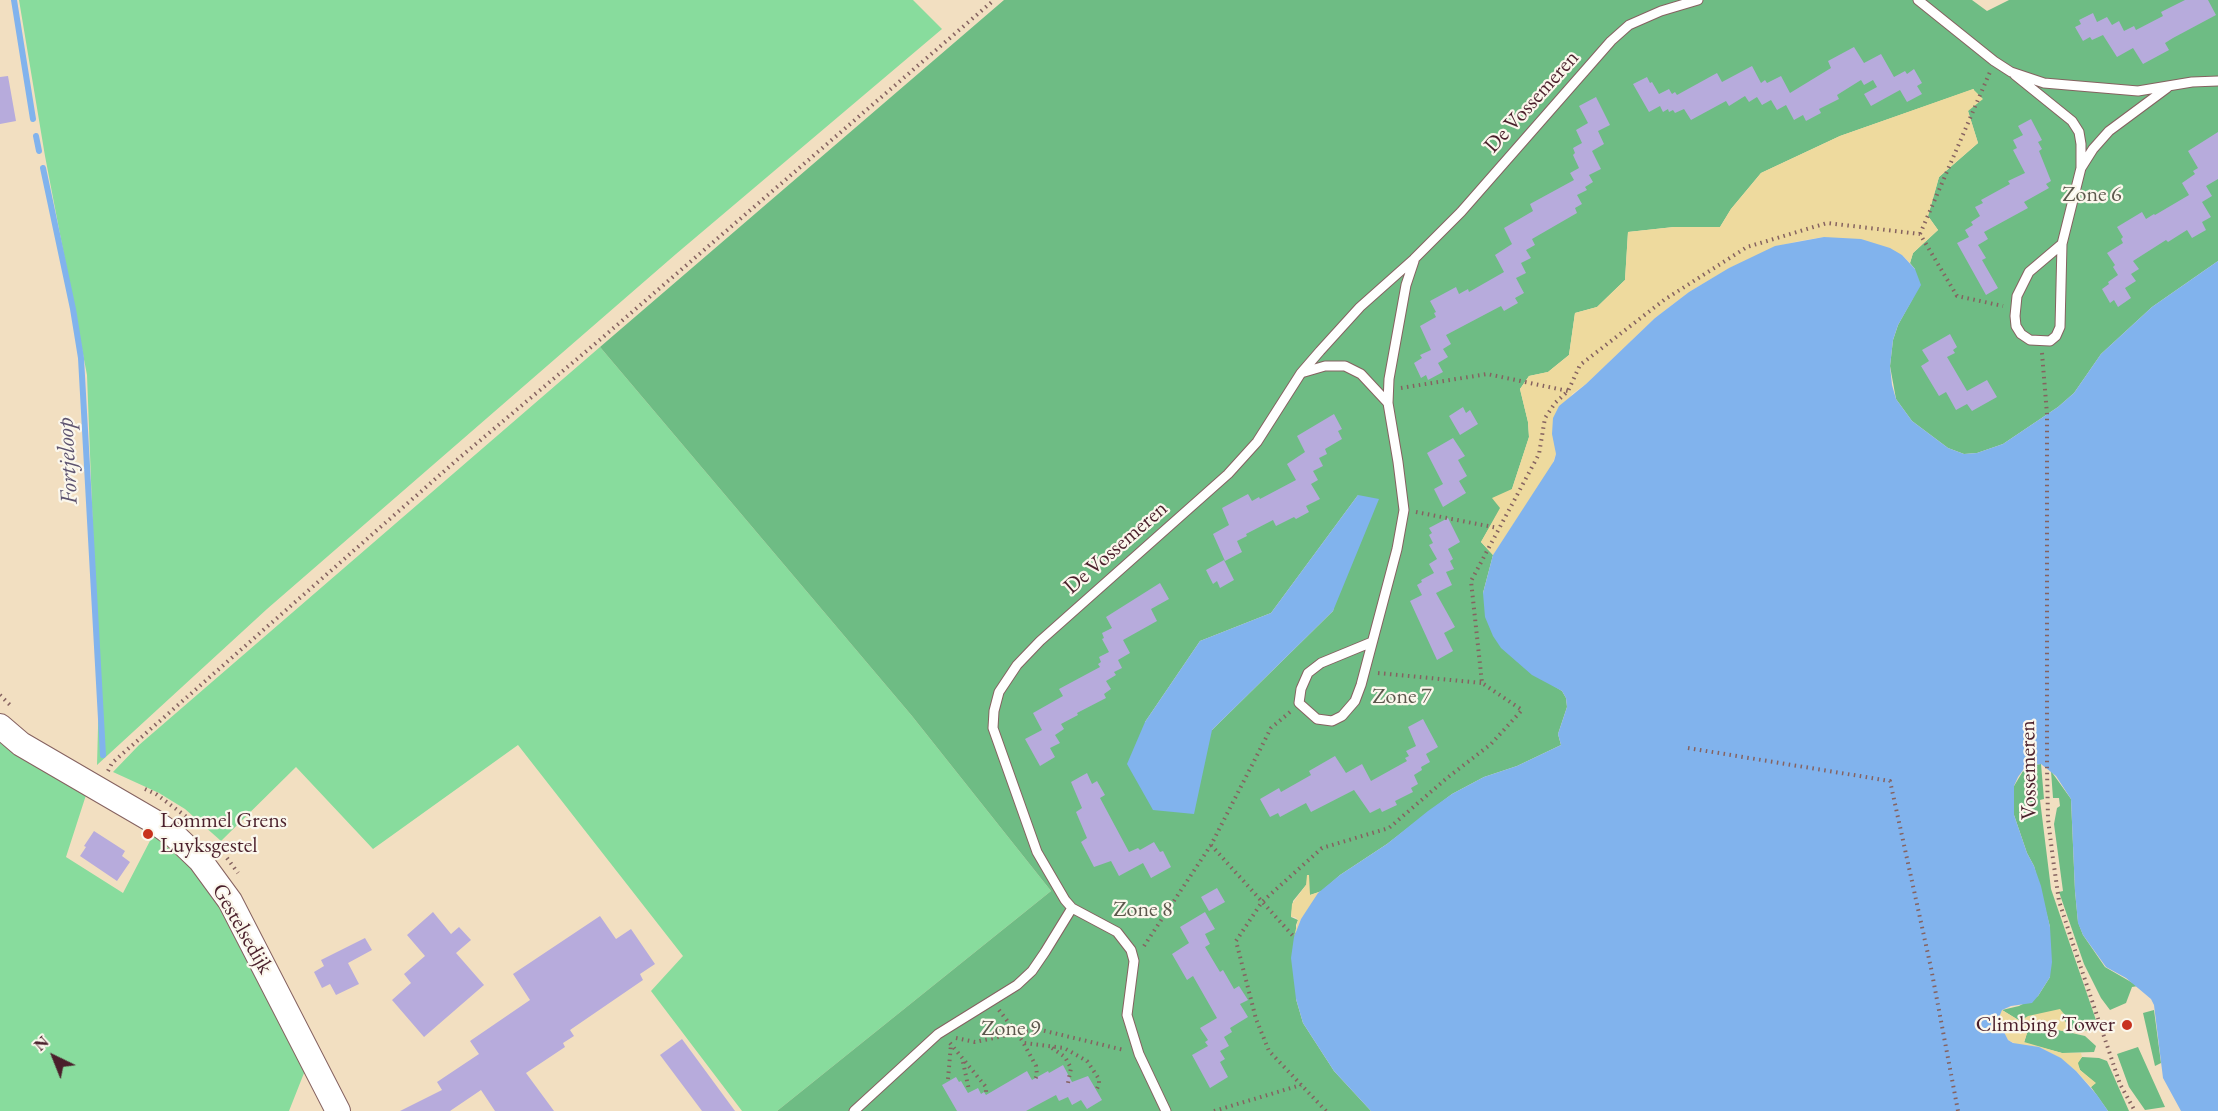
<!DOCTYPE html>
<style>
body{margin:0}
#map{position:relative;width:2218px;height:1111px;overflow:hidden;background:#f2dfc1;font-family:"EB Garamond",serif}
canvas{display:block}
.north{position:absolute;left:24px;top:1027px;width:60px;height:60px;-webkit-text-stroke:4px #fbf7ec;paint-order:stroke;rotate:317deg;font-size:16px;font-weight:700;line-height:24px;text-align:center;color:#4a1f2b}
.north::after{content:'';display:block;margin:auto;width:21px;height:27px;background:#4a1f2b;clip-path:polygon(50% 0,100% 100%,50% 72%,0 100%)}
</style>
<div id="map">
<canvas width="2218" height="1111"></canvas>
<div class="north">N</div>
</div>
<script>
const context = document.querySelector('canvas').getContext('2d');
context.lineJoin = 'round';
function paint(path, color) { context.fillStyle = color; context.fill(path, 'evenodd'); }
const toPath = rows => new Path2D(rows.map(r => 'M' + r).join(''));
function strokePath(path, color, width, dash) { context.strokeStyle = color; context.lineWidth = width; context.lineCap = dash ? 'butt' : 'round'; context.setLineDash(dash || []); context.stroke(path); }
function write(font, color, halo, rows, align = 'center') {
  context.font = font + ' "EB Garamond",serif'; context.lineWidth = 4.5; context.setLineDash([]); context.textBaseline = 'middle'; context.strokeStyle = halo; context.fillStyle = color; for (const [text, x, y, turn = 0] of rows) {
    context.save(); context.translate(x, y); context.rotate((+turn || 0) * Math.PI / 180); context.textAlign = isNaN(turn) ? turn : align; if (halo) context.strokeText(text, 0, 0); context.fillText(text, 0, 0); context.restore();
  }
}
paint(toPath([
 [19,0,913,0,942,29,676,254,267,609,97,765,99,691,87,375,45,156],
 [600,347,912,716,1051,891,777,1111,742,1111,651,991,683,956,518,745,373,849,296,767,221,841,185,809,159,793,113,772,139,745],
 [0,738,87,792,66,857,123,893,153,835,189,866,220,905,306,1068,289,1111,0,1111]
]), '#88dc9d');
paint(toPath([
 [1004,0,1972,0,1987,11,2009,0,2218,0,2218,261,2152,307,2101,354,2074,393,2058,407,2003,444,1977,453,1964,454,1948,448,1912,421,1896,399,1890,366,1893,340,1898,325,1913,298,1915,269,1910,263,1913,253,1938,230,1928,216,1939,177,1978,143,1968,111,1974,89,1840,136,1761,173,1731,209,1720,227,1674,227,1628,232,1625,280,1597,307,1575,313,1569,355,1548,372,1529,376,1520,389,1528,422,1529,437,1512,489,1481,542,1493,555,1483,593,1549,683,1562,691,1566,698,1567,707,1558,734,1561,745,1517,766,1484,777,1452,794,1387,844,1340,875,1322,891,1310,895,1306,885,1293,901,1291,917,1298,920,1296,925,1296,999,1303,1023,1334,1071,1371,1111,777,1111,1051,891,912,716,600,347],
 [1358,495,1333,611,1212,730,1145,722,1200,641,1271,613],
 [2041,764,2044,799,2040,800,2051,889,2097,1023,2090,1031,2070,1029,2064,1020,2020,1021,2002,1010,2019,1006,2038,996,2050,977,2050,927,2034,866,2027,853,2014,815,2013,798,2014,786,2026,766],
 [2051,771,2071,799,2075,891,2078,922,2083,935,2105,967,2138,986,2132,987,2126,1003,2110,1010,2101,998,2084,964,2059,892,2063,891,2054,824,2057,808,2060,806,2059,798,2053,798],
 [2154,1010,2161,1063,2155,1066,2143,1013],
 [2037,1025,2085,1036,2096,1046,2094,1052,2062,1053,2024,1043,2027,1033],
 [2138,1047,2165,1107,2145,1110,2129,1087,2117,1054],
 [2082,1057,2099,1058,2107,1061,2129,1111,2108,1111,2091,1087,2095,1083,2080,1070,2077,1063]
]), '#6ebc84');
paint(toPath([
 [1973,89,1983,99,1968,111,1978,143,1939,177,1928,216,1938,230,1913,253,1910,263,1902,255,1824,237,1799,241,1775,247,1730,268,1689,292,1655,318,1586,384,1572,394,1555,444,1556,454,1551,468,1493,555,1481,542,1500,508,1492,498,1512,489,1529,437,1528,422,1520,389,1529,376,1548,372,1569,355,1575,313,1597,307,1625,280,1628,232,1674,227,1720,227,1731,209,1761,173,1840,136],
 [1307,875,1309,875,1310,895,1322,891,1301,919,1294,937,1298,920,1295,917,1291,917,1292,904,1306,885],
 [2060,1009,2064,1014,2064,1020,2071,1033,2037,1025,2027,1033,2024,1042,2062,1053,2081,1053,2082,1057,2078,1063,2080,1070,2096,1083,2091,1087,2076,1071,2060,1058,2039,1047,2018,1045,2008,1040,2000,1024,2000,1015,2002,1010,2020,1021,2028,1016]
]), '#eeda9e');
paint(toPath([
 [1824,237,1861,239,1890,248,1902,255,1915,269,1921,285,1898,325,1893,340,1890,366,1892,385,1896,399,1912,421,1948,448,1964,454,1977,453,2003,444,2058,407,2074,393,2101,354,2152,307,2218,261,2218,1111,2181,1111,2163,1078,2154,1005,2151,999,2126,978,2106,967,2083,935,2078,923,2075,891,2071,799,2056,776,2041,764,2026,766,2018,777,2014,786,2014,815,2027,853,2034,866,2041,886,2050,927,2052,962,2050,977,2038,996,2032,1003,2011,1006,2002,1010,2000,1015,2000,1024,2008,1040,2013,1043,2039,1047,2061,1058,2076,1071,2097,1095,2108,1111,1371,1111,1334,1071,1303,1023,1296,999,1291,958,1294,937,1301,919,1318,893,1340,875,1387,844,1428,811,1452,794,1484,777,1517,766,1561,745,1558,734,1567,707,1566,698,1562,691,1532,675,1501,648,1493,636,1485,617,1483,593,1493,555,1554,461,1556,454,1552,434,1553,418,1559,406,1586,384,1655,318,1689,292,1729,268,1775,246],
 [1358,495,1379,499,1333,611,1212,730,1194,814,1153,810,1127,764,1145,722,1200,641,1271,613]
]), '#81b3ed');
strokePath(toPath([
 [14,0,33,119],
 [36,136,39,151],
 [43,168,73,309,81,358,103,755]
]), '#81b3ed', 6);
paint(toPath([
 [2185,0,2208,0,2216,15,2173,38,2165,43,2169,50,2143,64,2133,48,2117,57,2103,35,2092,40,2090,37,2083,41,2075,27,2081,24,2079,20,2093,13,2097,22,2107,17,2112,25,2119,21,2124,31,2134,26,2136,30,2163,16,2161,12],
 [1854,47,1864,63,1881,54,1894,77,1905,71,1907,74,1914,69,1922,83,1917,86,1922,94,1907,102,1900,90,1871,106,1864,94,1877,87,1873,80,1864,85,1861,80,1837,95,1839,99,1819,109,1821,113,1806,121,1803,115,1794,120,1786,105,1777,110,1771,100,1762,105,1757,97,1749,102,1745,96,1729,106,1726,101,1691,120,1684,109,1675,113,1673,110,1669,112,1668,109,1663,112,1660,106,1649,112,1633,84,1647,77,1650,83,1652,82,1659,94,1669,89,1672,94,1675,92,1677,95,1717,73,1722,82,1752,66,1761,83,1765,80,1767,83,1781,76,1790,93,1831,68,1828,61],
 [8,76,16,121,0,124,0,77],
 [1596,97,1610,125,1598,131,1604,144,1592,151,1601,169,1589,175,1593,182,1585,187,1587,190,1577,195,1582,204,1575,208,1577,213,1532,239,1535,245,1526,250,1531,258,1521,263,1526,273,1516,278,1524,293,1515,298,1518,303,1504,311,1501,306,1446,335,1451,344,1443,349,1448,357,1438,363,1443,372,1428,380,1426,375,1421,378,1414,363,1422,358,1420,355,1431,350,1420,326,1436,317,1434,313,1436,312,1430,301,1456,287,1459,294,1468,289,1469,292,1504,272,1495,255,1512,244,1504,228,1533,211,1530,204,1574,180,1570,173,1579,168,1573,155,1575,153,1573,148,1582,143,1576,130,1588,123,1579,106],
 [2031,119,2042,140,2038,142,2042,149,2039,151,2051,181,2046,184,2049,188,2024,202,2028,208,1984,232,1988,239,1978,245,1986,258,1982,260,1998,288,1986,295,1957,243,1969,237,1965,230,1973,225,1971,222,1980,216,1975,207,1983,203,1981,200,2010,184,2008,181,2025,173,2013,150,2017,148,2013,140,2023,135,2018,126],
 [2218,132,2218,179,2206,186,2212,196,2202,202,2211,217,2202,222,2206,230,2192,238,2187,230,2168,242,2166,240,2133,261,2139,269,2131,274,2136,281,2125,288,2131,298,2118,307,2114,300,2110,303,2102,289,2109,284,2108,282,2118,275,2113,267,2115,265,2107,253,2123,243,2121,239,2123,237,2117,227,2142,212,2146,219,2154,214,2155,215,2189,195,2182,183,2195,174,2193,171,2198,168,2188,151],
 [1950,334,1957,347,1953,350,1955,353,1947,357,1967,391,1987,380,1997,397,1972,411,1967,404,1956,410,1946,392,1939,396,1921,366,1929,361,1922,350],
 [1463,407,1466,413,1470,410,1478,424,1460,435,1449,416],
 [1334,414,1342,429,1338,431,1342,439,1325,449,1327,454,1319,458,1323,466,1313,471,1318,480,1311,484,1320,499,1306,506,1309,512,1296,519,1294,517,1276,526,1273,520,1246,534,1247,536,1237,541,1242,552,1225,561,1213,534,1229,525,1222,508,1248,494,1252,501,1259,497,1260,499,1296,480,1287,464,1305,452,1297,436],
 [1453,438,1465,456,1458,460,1467,476,1459,481,1466,493,1443,507,1434,489,1443,484,1427,453],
 [1448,518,1460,542,1448,549,1453,559,1450,561,1454,569,1446,572,1452,585,1436,593,1455,627,1444,633,1453,651,1437,660,1410,601,1422,595,1417,585,1422,582,1421,580,1434,573,1429,564,1437,559,1429,545,1433,543,1429,535,1432,533,1429,528],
 [1224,560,1234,580,1220,588,1217,581,1213,584,1206,570],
 [1160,583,1169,599,1151,609,1157,621,1123,640,1130,653,1118,660,1122,668,1114,672,1116,675,1106,681,1111,689,1104,694,1106,698,1077,713,1078,715,1061,724,1064,729,1055,735,1060,743,1050,748,1055,757,1040,766,1025,739,1042,730,1033,713,1063,696,1059,689,1100,667,1098,664,1101,662,1099,657,1109,652,1102,639,1104,638,1102,633,1112,628,1106,617],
 [1423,719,1438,747,1426,754,1430,762,1421,767,1422,770,1414,775,1418,784,1411,788,1413,792,1395,801,1397,805,1382,812,1380,808,1370,813,1354,790,1311,812,1306,803,1280,817,1278,813,1270,817,1260,799,1279,788,1281,792,1311,775,1309,771,1335,756,1346,773,1362,764,1371,781,1407,761,1405,758,1409,756,1406,751,1416,746,1408,727],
 [1087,773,1092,784,1097,781,1105,795,1100,798,1129,852,1138,848,1140,850,1154,842,1160,852,1163,851,1171,867,1151,878,1143,863,1119,876,1111,861,1094,867,1081,842,1087,838,1076,812,1082,808,1071,782],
 [94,831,125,851,122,856,130,862,117,881,80,856,86,847,84,846],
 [1217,888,1225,902,1209,911,1201,897],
 [433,912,451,934,459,927,471,940,456,953,484,985,424,1037,392,1000,411,983,404,974,425,956,407,935],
 [1205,912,1215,929,1205,934,1210,944,1205,947,1220,972,1223,970,1234,989,1239,986,1248,1000,1240,1004,1248,1017,1230,1028,1232,1032,1224,1037,1229,1046,1220,1051,1225,1059,1220,1062,1228,1077,1210,1088,1192,1055,1208,1046,1205,1042,1208,1040,1200,1028,1217,1018,1193,976,1187,980,1172,954,1189,943,1180,927],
 [600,916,616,939,631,929,655,964,640,974,643,980,570,1030,574,1036,563,1043,565,1047,526,1073,554,1111,495,1111,481,1090,450,1111,400,1111,442,1090,437,1082,479,1054,470,1041,530,1000,513,974],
 [365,938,372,950,348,963,359,984,336,995,330,984,322,988,314,972,324,966,321,960],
 [682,1039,735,1111,702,1111,660,1055],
 [1063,1065,1072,1082,1088,1076,1102,1100,1087,1109,1081,1100,1072,1105,1068,1097,1059,1101,1056,1095,1026,1111,957,1111,942,1085,956,1077,959,1082,961,1081,968,1093,978,1088,981,1094,984,1092,986,1095,1027,1071,1032,1080,1048,1071,1049,1073]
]), '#b7abdc');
const lane = toPath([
 [1918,0,1994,61,2011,72,2044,83,2138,91,2192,82,2218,81],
 [2015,75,2072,121,2079,132,2081,144,2081,167],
 [2062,244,2029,272,2017,296,2015,316,2016,326,2021,334,2030,340,2050,341,2056,336,2060,327,2062,244,2081,168,2093,149,2109,131,2167,88],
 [1301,373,1325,366,1345,366,1361,374,1388,403],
 [1372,642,1321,663,1308,673,1301,689,1299,703,1317,719,1332,721,1342,716,1355,701,1361,685,1397,549,1404,510,1398,462,1388,403,1389,379,1406,285,1414,261],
 [854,1111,938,1034,1017,985,1032,971,1045,952,1072,908],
 [1166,1111,1139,1054,1127,1015,1134,961,1131,950,1117,932,1072,908,1065,900,1037,852,993,728,994,711,999,692,1017,665,1040,641,1228,474,1257,442,1301,373,1320,351,1360,307,1414,259,1461,212,1611,41,1629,25,1661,11,1698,0]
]);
const secondary = toPath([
 [0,726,21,744,155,822,176,837,200,860,230,901,338,1111]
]);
strokePath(lane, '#856260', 11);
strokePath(secondary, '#856260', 26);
strokePath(toPath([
 [1920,234,1990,72],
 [2042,353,2047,414,2047,768,2048,819,2053,859,2059,901,2072,941,2120,1084,2135,1111],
 [1401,388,1487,374,1568,391],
 [1416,512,1498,528],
 [1378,673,1482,683],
 [0,695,12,707],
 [1688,748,1890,781,1931,968,1958,1111],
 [108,771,112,763,458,459,602,338,994,0],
 [145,789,156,794,188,818],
 [1211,845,1294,937],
 [227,858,238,873],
 [1144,946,1211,845,1271,728,1290,712],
 [999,1010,1024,1043,1064,1048,1087,1061,1099,1079,1099,1084,1096,1091],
 [956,1038,975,1042,1037,1029,1124,1050],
 [950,1043,986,1087,986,1092],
 [1024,1044,1036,1066,1037,1075,1034,1082],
 [1052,1048,1065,1057,1071,1068,1068,1083],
 [963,1062,969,1090],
 [948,1079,951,1044],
 [1214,1111,1301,1085],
 [1326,1111,1269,1051,1256,1019,1236,941,1262,902,1322,848,1389,828,1447,778,1491,744,1522,710,1482,683,1471,581,1539,454,1545,418,1555,403,1568,391,1580,365,1664,300,1747,247,1827,223,1920,234,1957,296,2003,306]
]), '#856260', 4, [1.5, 4.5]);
strokePath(lane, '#fff', 9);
strokePath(secondary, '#fff', 24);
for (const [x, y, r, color] of [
 [148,834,6,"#c8321e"],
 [2127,1025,6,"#c8321e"]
]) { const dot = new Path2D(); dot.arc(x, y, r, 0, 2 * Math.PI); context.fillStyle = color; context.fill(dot); strokePath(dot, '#fbf7ec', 2); }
write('22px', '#4a1f2b', '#fbf7ec', [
 ["De Vossemeren",1532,102,-48],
 ["De Vossemeren",1116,548,-41],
 ["Vossemeren",2029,770,-91],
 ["Gestelsedijk",242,929,60]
]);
write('22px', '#5d584d', '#fbf7ec', [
 ["Zone 6",2092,195],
 ["Zone 7",1402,697],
 ["Zone 8",1143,910],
 ["Zone 9",1011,1029]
]);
write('22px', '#4a1f2b', '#fbf7ec', [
 ["Lommel Grens",160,821],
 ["Luyksgestel",160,846],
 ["Climbing Tower",2115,1025,"right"]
], 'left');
write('italic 24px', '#5d536f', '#fbf7ec', [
 ["Fortjeloop",68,461,-93]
]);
</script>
